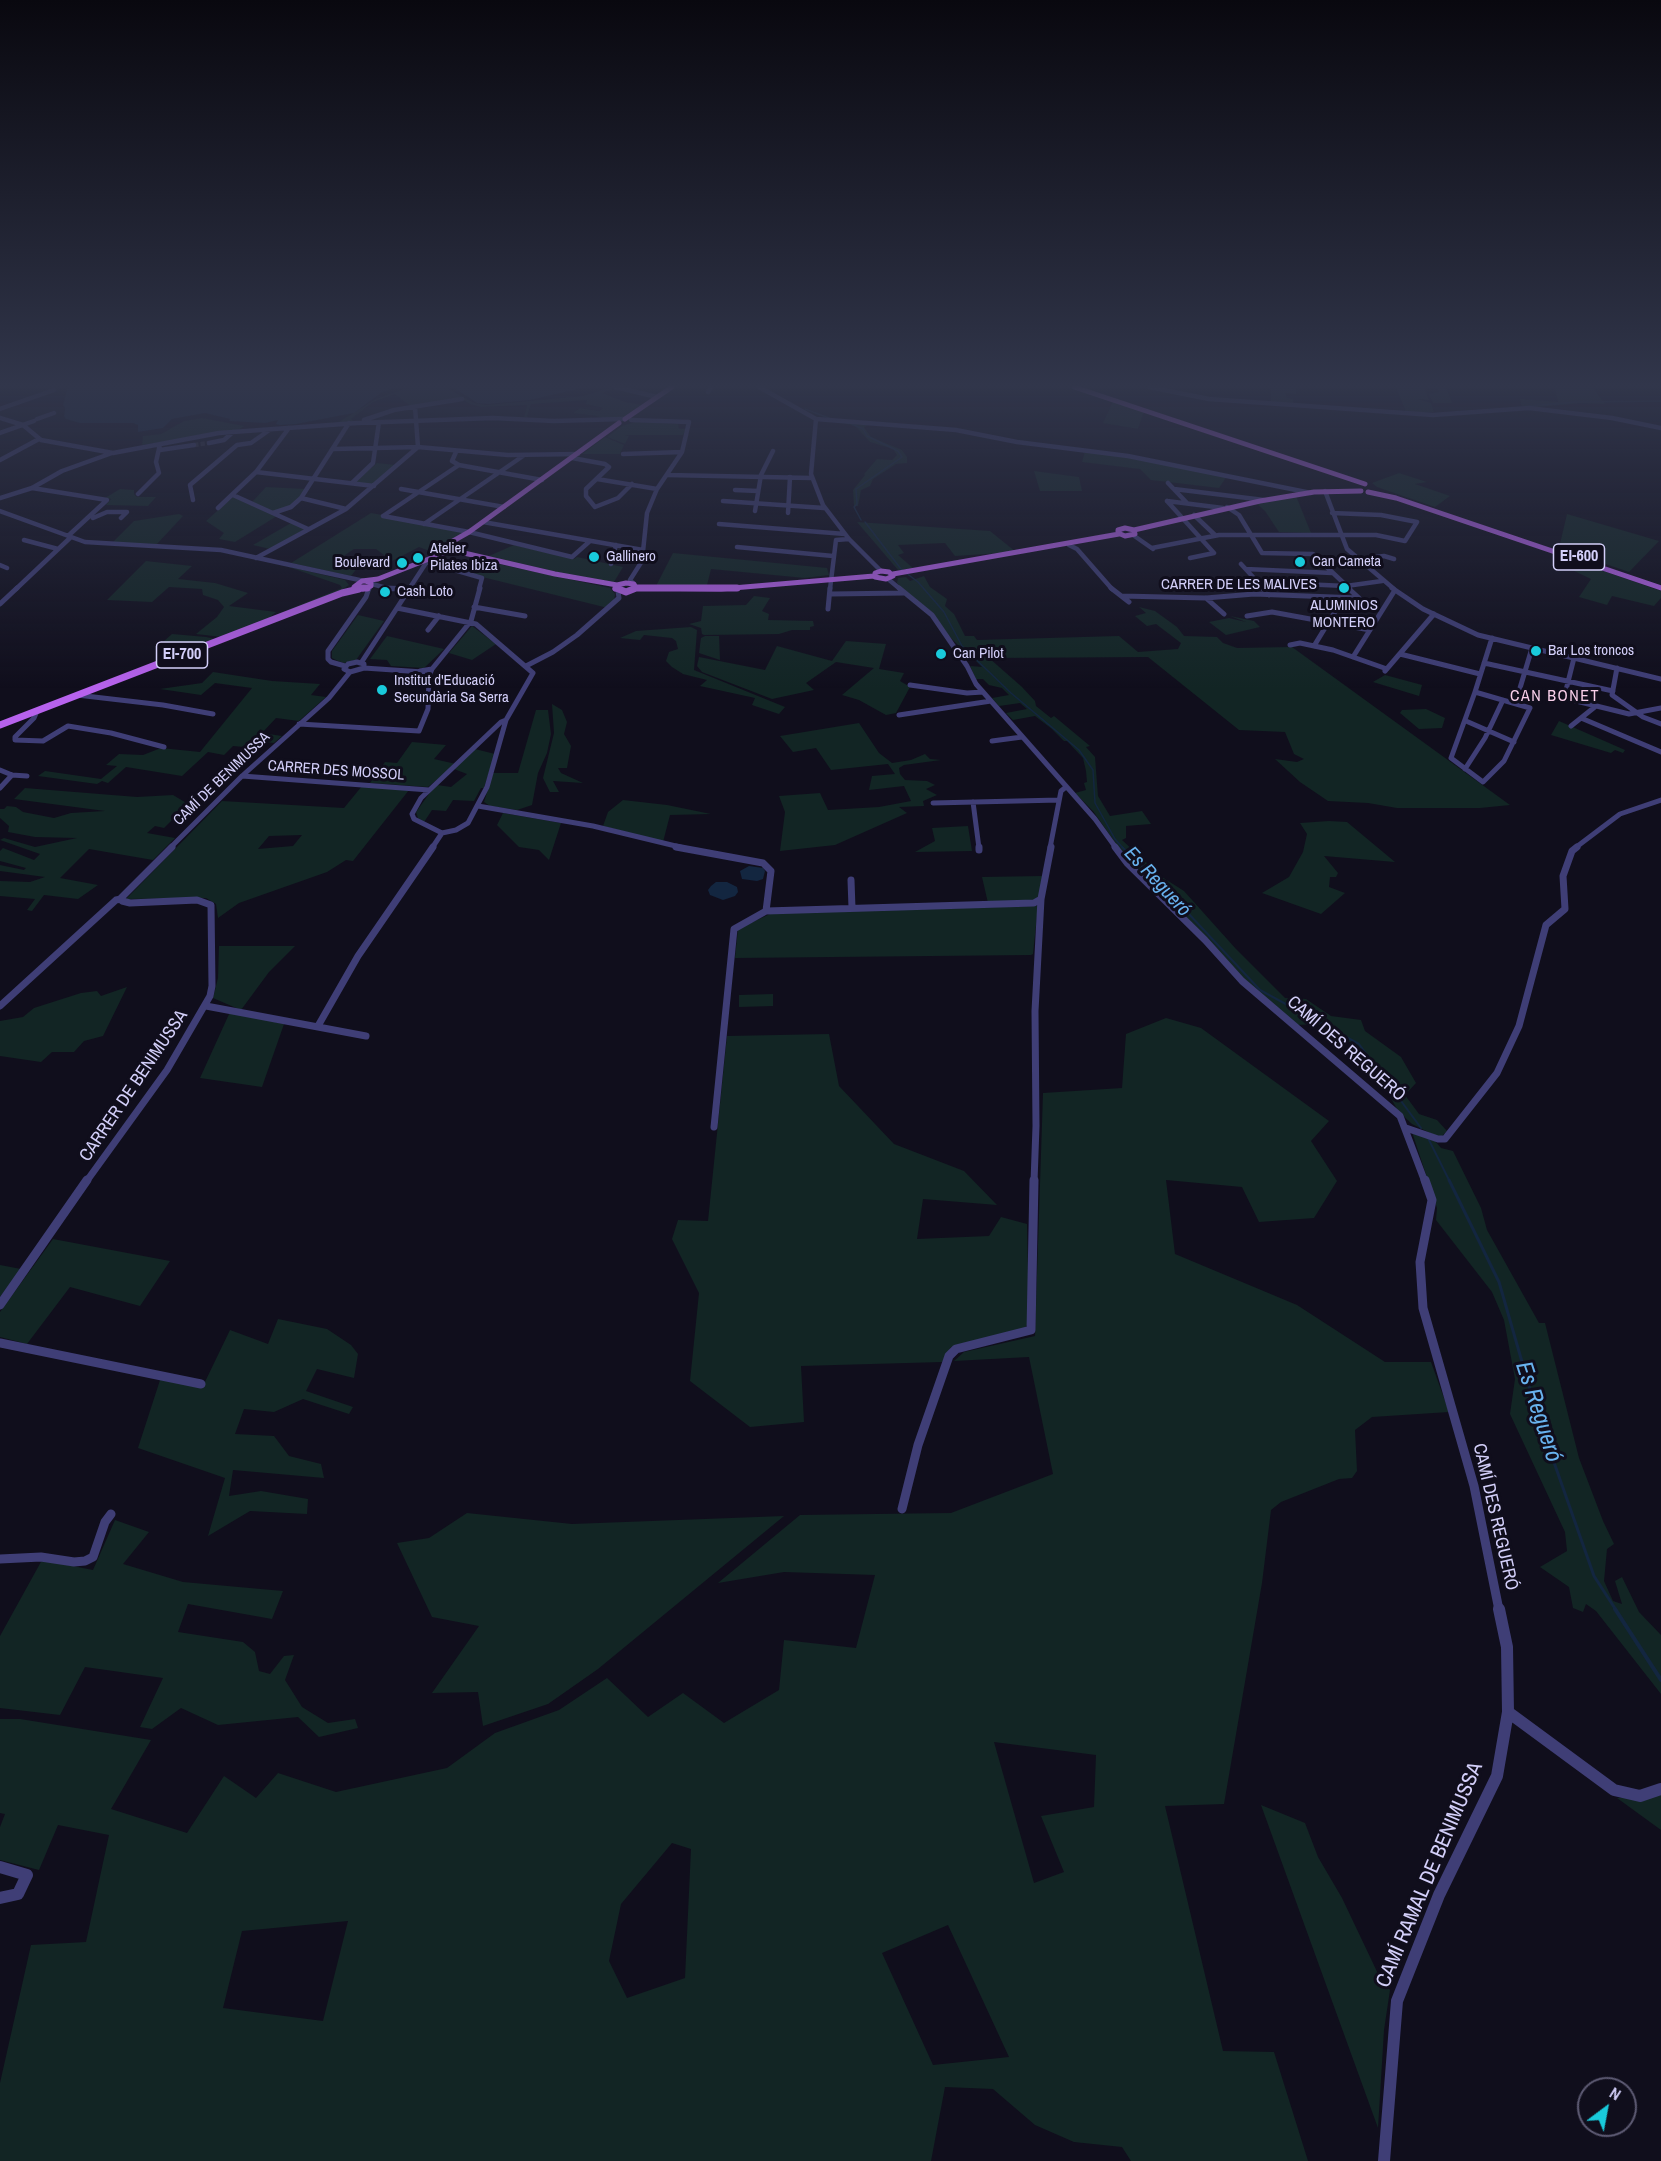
<!DOCTYPE html>
<meta charset="utf-8">
<style>
body{margin:0}
#map{position:relative;width:1661px;height:2161px;overflow:hidden;background:#100e1c;font-family:"Archivo Narrow",sans-serif}
canvas{display:block}
.north{position:absolute;left:1577px;top:2077px;width:60px;height:60px;box-sizing:border-box;background:#100e1c;border:2px solid #5e5b74;border-radius:50%;rotate:32deg;font-size:16px;font-weight:700;line-height:24px;text-align:center;color:#d3cff9}
.north::after{content:'';display:block;margin:auto;width:21px;height:27px;background:#19cadb;clip-path:polygon(50% 0,100% 100%,50% 72%,0 100%)}
</style>
<div id="map">
<canvas width="1661" height="2161"></canvas>
<div class="north">N</div>
</div>
<script>
const context = document.querySelector('canvas').getContext('2d');
context.lineJoin = 'round';
function paint(path, color) { context.fillStyle = color; context.fill(path, 'evenodd'); }
const toPath = rows => new Path2D(rows.map(r => 'M' + r).join(''));
function strokePath(path, color, width, dash) { context.strokeStyle = color; context.lineWidth = width; context.lineCap = dash ? 'butt' : 'round'; context.setLineDash(dash || []); context.stroke(path); }
function write(font, color, halo, rows, align = 'center') {
  context.font = font + ' "Archivo Narrow",sans-serif'; context.lineWidth = 6; context.setLineDash([]); context.textBaseline = 'middle'; context.strokeStyle = halo; context.fillStyle = color; for (const [text, x, y, turn = 0] of rows) {
    context.save(); context.translate(x, y); context.rotate((+turn || 0) * Math.PI / 180); context.textAlign = isNaN(turn) ? turn : align; if (halo) context.strokeText(text, 0, 0); context.fillText(text, 0, 0); context.restore();
  }
}
paint(toPath([
 [410,387,445,387,474,403,486,405,584,396,611,387,619,387,602,393,625,402,642,405,626,417,604,419,597,416,573,413,580,408,599,411,603,408,586,404,587,400,531,404,527,417,524,417,527,405,481,407,470,404,462,399,412,407,395,394,373,402,351,419,354,421,337,423,376,399],
 [1271,387,1296,387,1296,394,1285,393,1287,398,1293,399,1293,404,1271,402],
 [1396,387,1446,387,1452,403,1433,403,1429,394,1439,392,1437,388,1424,387,1429,400,1417,399,1431,403,1434,412,1406,412],
 [1555,387,1592,387,1605,404,1581,403,1526,408,1521,405,1520,399,1558,402],
 [1113,401,1144,411,1138,429,1103,423],
 [202,418,244,426,238,430,142,445,143,436,161,434,184,421],
 [635,422,678,424,679,429,686,429,683,435,625,435,629,436,625,444,607,437,622,426],
 [839,422,871,424,864,427,871,437,902,450,907,457,907,463,896,464,873,479,870,486,861,490,858,506,854,506,853,490,865,475,864,474,877,459,892,460,897,455,893,449,870,442,855,426],
 [605,437,624,445,620,454,582,454],
 [1085,451,1096,452,1227,476,1219,488,1151,480,1140,469,1082,462],
 [377,463,396,465,373,485,354,482],
 [1034,471,1079,477,1082,491,1040,491],
 [1399,473,1427,482,1415,484,1450,496,1435,507,1377,487,1372,483],
 [266,487,305,489,299,498,290,506,274,512,252,502],
 [120,489,134,490,134,494,137,497,156,497,148,506,106,505,111,499,105,498],
 [234,496,277,516,235,542,219,539,224,533,206,521],
 [1296,496,1311,533,1279,532,1265,511,1256,503],
 [371,513,382,515,464,532,451,541,436,545,431,549,432,552,419,547,392,561,376,549,354,549,339,559,361,563,351,576,291,563],
 [179,514,183,516,157,544,112,543,134,521],
 [1567,514,1659,541,1629,572,1559,548],
 [857,522,990,531,1016,552,955,556,945,543,898,545,904,553,898,555,913,568,898,570],
 [291,523,305,529,270,549,253,545],
 [514,545,574,559,577,557,623,567,614,582,574,576,489,556],
 [673,553,827,568,829,575,805,578,711,569,707,585,656,586],
 [475,559,610,588,615,594,614,601,608,608,458,571],
 [146,561,192,566,178,579,215,583,248,593,229,606,276,612,270,617,342,588,340,585,286,566,345,580,349,585,340,591,222,637,196,634,217,617,224,607,218,600,203,595,202,589,169,587,152,602,107,600],
 [1575,561,1661,591,1661,598,1654,606,1612,596,1607,605,1579,597,1591,579,1568,568],
 [924,576,930,587,947,599,945,606,954,614,965,636,974,636,977,640,1119,636,1138,652,1178,649,1181,643,1156,624,1147,626,1135,616,1146,613,1139,607,1155,611,1177,627,1184,636,1217,637,1223,643,1237,648,1292,647,1510,805,1480,808,1397,808,1368,803,1328,801,1300,782,1275,759,1297,762,1304,759,1294,754,1285,732,1239,730,1148,657,989,658,1022,687,1035,701,1036,706,1051,718,1054,716,1090,746,1086,747,1095,757,1098,796,1110,816,1142,811,1151,824,1126,826,1126,838,1122,840,1162,877,1184,891,1236,949,1285,998,1306,999,1331,1016,1361,1020,1365,1031,1401,1057,1416,1083,1405,1095,1419,1114,1437,1120,1447,1131,1442,1136,1436,1136,1412,1124,1398,1111,1375,1069,1355,1045,1317,1024,1297,1025,1252,988,1121,851,1093,811,1075,793,1086,790,1084,783,1087,782,1086,771,1083,758,1067,741,1064,741,1052,729,1035,716,1013,720,1006,713,1027,709,1020,703,999,706,992,698,1009,695,1002,688,989,685,983,679,976,679,970,666,982,667,975,660,977,659,960,647,949,636,933,613,906,593,897,583,898,578,906,577,910,581],
 [754,596,770,598,762,611,769,614,768,620,813,621,814,626,810,627,810,630,792,630,779,634,704,635,702,634,701,628,689,624,701,621,703,606,746,605],
 [358,615,384,621,356,660,344,663,338,661,332,658,332,651],
 [1230,616,1254,621,1260,627,1226,635,1209,622,1229,618,1246,622],
 [472,626,496,644,472,660,449,653],
 [691,627,697,630,694,670,785,707,779,714,752,705,755,698,700,686,707,680,683,674,672,667,666,661,669,652,678,649,676,641,672,638,644,635,640,640,620,638,636,631],
 [172,634,206,637,215,639,176,656,163,642],
 [387,636,444,649,424,668,391,666,387,660,370,659],
 [705,636,719,636,720,660,699,653,701,638],
 [846,641,886,644,879,669,904,673,900,681,910,687,896,713,886,715,859,700,842,695,874,668,836,662,806,683,814,690,772,699,702,672,697,666,699,657,765,670,777,646,832,661],
 [213,672,272,681,320,684,311,695,326,697,299,721,276,718,262,733,282,736,274,743,250,740,244,747,233,746,224,755,208,752,182,776,126,767,108,783,102,781,97,784,38,776,45,771,101,779,117,766,106,765,119,754,143,755,161,748,200,752,252,688,215,683,201,695,160,689,202,683],
 [1385,675,1422,685,1419,696,1373,682],
 [552,704,562,710,567,722,564,734,571,746,567,768,558,768,561,773,583,783,553,781,559,792,550,792,543,778,554,733],
 [1426,709,1445,718,1442,728,1419,729,1400,713,1402,710],
 [536,710,548,710,551,734,547,753,538,773,532,805,517,810,490,806,484,802,493,773,518,773],
 [1559,721,1625,750,1623,753,1615,750,1611,753,1551,735],
 [859,723,879,753,892,763,911,760,925,754,930,759,941,760,904,765,899,768,900,774,905,780,927,781,935,785,926,789,937,795,923,801,924,806,899,807,907,813,835,845,780,851,785,812,779,796,820,793,828,810,879,807,911,801,904,786,869,790,872,776,895,774,888,764,831,770,816,748,793,752,780,736],
 [412,742,446,745,434,759,456,764,428,787,370,783,385,762,397,763],
 [475,749,495,754,484,788,481,788,474,801,453,800,446,811,432,810,424,822,418,818,416,812,434,787,437,785,451,787,467,774,454,769],
 [362,786,409,790,353,861,346,860,327,872,239,903,218,918,216,904,206,898,126,899,222,801,344,808],
 [302,835,293,846,258,849,269,836],
 [25,788,137,797,173,795,188,804,164,828,155,826,147,833,175,838,153,860,89,849,60,878,98,885,78,899,44,895,32,911,27,910,35,899,0,896,0,881,30,882,45,877,0,871,0,865,24,870,26,868,0,861,0,851,3,848,34,860,40,854,0,840,4,838,35,847,77,838,35,837,8,832,9,826,0,818,0,809,4,809,7,806,16,807,23,812,54,818,71,813,105,811,14,799],
 [623,800,667,805,711,814,670,815,663,842,603,826,608,812],
 [503,813,561,823,549,860,539,850,519,847,497,825],
 [1329,821,1347,822,1395,862,1324,856,1338,873,1336,877,1330,877,1329,887,1345,893,1321,914,1262,893,1289,877,1303,852,1307,834,1300,823],
 [968,826,972,851,915,852,935,841,932,828],
 [1043,876,1038,901,988,903,982,877],
 [1038,906,1033,954,1031,955,735,958,738,929,772,913],
 [219,946,295,946,269,972,241,1010,213,998,218,978],
 [127,987,103,1036,84,1041,74,1052,52,1052,41,1062,0,1056,0,1021,23,1017,34,1008,81,993,97,991,101,996],
 [773,994,773,1006,739,1007,739,995],
 [230,1012,284,1024,262,1087,200,1078],
 [1166,1018,1201,1028,1329,1121,1311,1141,1337,1181,1314,1218,1259,1222,1242,1187,1166,1180,1175,1254,1297,1305,1385,1362,1431,1362,1449,1412,1372,1417,1355,1430,1357,1471,1352,1478,1339,1479,1281,1502,1271,1510,1262,1583,1224,1804,1165,1806,1223,2051,1274,2052,1308,2161,1131,2161,1122,2147,1074,2142,1035,2125,993,2089,945,2087,931,2161,0,2161,0,2083,31,1945,86,1942,109,1835,58,1825,39,1870,0,1860,0,1827,5,1814,0,1813,0,1719,20,1719,151,1740,111,1809,187,1833,224,1776,256,1798,278,1773,336,1792,447,1768,495,1733,559,1710,607,1678,648,1717,683,1693,724,1723,779,1690,784,1640,856,1648,875,1575,784,1572,718,1583,800,1515,951,1513,1053,1474,1029,1357,954,1361,964,1352,1035,1336,1043,1093,1122,1088,1126,1034],
 [994,1742,1096,1755,1094,1807,1041,1816,1064,1872,1034,1883],
 [672,1843,691,1849,685,1978,627,1998,609,1961,621,1904],
 [348,1921,323,2021,223,2008,242,1931],
 [948,1925,1009,2057,933,2065,882,1953],
 [829,1034,839,1086,894,1144,964,1171,997,1205,923,1199,917,1239,989,1236,1001,1217,1027,1224,1029,1322,1023,1331,951,1347,942,1362,801,1366,804,1422,750,1427,690,1381,699,1293,672,1239,678,1220,708,1221,727,1036],
 [1412,1132,1435,1141,1441,1148,1453,1151,1481,1208,1487,1230,1539,1323,1545,1323,1579,1458,1603,1521,1614,1544,1607,1549,1604,1581,1613,1601,1622,1604,1615,1581,1622,1577,1639,1612,1661,1635,1661,1694,1596,1611,1586,1604,1583,1612,1573,1608,1569,1587,1540,1567,1567,1551,1565,1532,1510,1414,1515,1379,1504,1320,1492,1292,1436,1220,1437,1208],
 [53,1239,170,1261,140,1306,70,1287,27,1344,0,1337,0,1312],
 [0,1265,21,1269,0,1297],
 [278,1319,327,1329,351,1345,358,1354,354,1378,317,1369,306,1391,353,1407,349,1414,303,1399,274,1412,244,1409,235,1434,274,1436,289,1456,321,1464,324,1478,233,1470,229,1496,261,1491,308,1499,307,1514,250,1511,208,1536,225,1478,138,1448,161,1377,203,1386,230,1330,268,1344],
 [467,1513,572,1524,784,1516,598,1669,548,1704,483,1726,478,1692,432,1693,479,1626,432,1617,397,1543,429,1538],
 [115,1520,149,1532,123,1564,183,1582,283,1591,272,1619,188,1604,178,1632,243,1642,255,1652,259,1671,270,1674,284,1656,294,1655,285,1680,302,1707,328,1723,355,1719,358,1728,319,1737,298,1717,218,1725,181,1708,152,1729,140,1727,163,1678,85,1667,60,1715,0,1708,0,1636,42,1560,93,1570],
 [1661,1794,1661,1830,1617,1798,1659,1795],
 [1261,1805,1305,1823,1318,1857,1342,1898,1381,1980,1390,1990,1384,2030,1378,2128]
]), '#122524');
paint(toPath([
 [68,387,396,387,382,392,354,413,296,424,280,425,276,424,278,420,265,423,229,421,230,419,205,413,172,419,163,428,138,432,138,425,133,423,80,423,66,419,64,416,65,408,63,405],
 [453,387,586,387,530,400,488,404,477,403],
 [749,866,763,868,765,871,763,879,757,881,742,879,740,871],
 [727,882,737,887,738,892,735,896,723,900,710,895,708,890,711,886,716,882]
]), '#132640');
strokePath(toPath([
 [1529,406,1575,402,1661,401],
 [805,409,829,418],
 [852,424,863,429,867,436,898,451,902,457,856,489,857,504,854,507,861,520],
 [865,522,901,569,918,582,944,612,962,646,1011,693,1079,750,1093,770,1095,803,1115,839,1123,848]
]), '#132640', 1.5);
strokePath(toPath([
 [1122,847,1158,881,1260,990,1359,1044,1421,1128],
 [1428,1138,1450,1182]
]), '#132640', 2);
strokePath(toPath([
 [1449,1180,1499,1282,1537,1414,1594,1576,1616,1610]
]), '#132640', 3);
strokePath(toPath([
 [1615,1609,1661,1680]
]), '#132640', 4);
strokePath(toPath([
 [194,445,209,443]
]), '#2d2b3d', 4.5, [4.5, 2]);
strokePath(toPath([
 [615,387,657,397],
 [759,387,816,419,811,474,823,505,849,539,881,571],
 [1149,387,1209,399,1433,415,1529,408,1612,418,1661,428],
 [708,392,711,387],
 [415,407,418,447],
 [0,409,54,390],
 [0,418,23,425,41,440,113,453,219,433,357,423,493,418,554,421,623,419],
 [37,419,54,413],
 [816,419,956,430,1017,442,1128,456,1311,493],
 [364,420,394,410,462,399],
 [631,420,689,422,682,452,657,489,647,513,642,561,630,580,634,584],
 [0,433,34,421],
 [209,443,224,440,233,432],
 [334,449,418,447,508,455,578,454],
 [160,450,194,445],
 [456,452,452,461,459,465,542,480],
 [623,454,682,452],
 [572,458,605,464,609,467,586,489,586,496,595,507,618,498,632,484],
 [0,460,39,439],
 [256,472,374,486],
 [668,475,812,478],
 [597,479,657,489],
 [352,483,373,463,379,422],
 [1168,483,1187,503],
 [32,488,107,500,68,536],
 [401,489,504,507],
 [1174,489,1264,500],
 [735,490,758,491],
 [1325,491,1347,549,1394,589],
 [138,494,159,473,156,462,160,444],
 [233,495,308,529],
 [0,498,32,488,62,471,112,453],
 [301,498,346,509],
 [193,500,190,485,237,445,251,443,268,431],
 [723,501,824,508],
 [1167,501,1214,553,1190,558],
 [1167,501,1223,508],
 [1227,507,1239,515,1262,553,1313,554,1350,589],
 [218,508,256,472,289,428],
 [0,511,85,542,221,550,364,581],
 [755,511,761,475,773,451],
 [273,513,291,507,301,498,349,423],
 [788,513,790,477],
 [1194,515,1215,535],
 [383,516,469,532,572,557,590,541],
 [383,516,459,465],
 [93,518,107,512,127,512,121,518],
 [483,522,643,550],
 [424,524,523,456],
 [719,524,845,534],
 [1133,535,1153,549],
 [24,540,58,549],
 [1069,545,1077,549,1112,589],
 [737,547,833,556],
 [1152,548,1219,535,1376,535,1405,541,1417,522,1381,515,1332,513],
 [256,558,346,509,418,447],
 [423,561,482,578,479,589],
 [1322,563,1384,556,1394,559],
 [611,564,616,545],
 [1241,564,1264,589],
 [0,565,7,568],
 [1246,569,1332,573],
 [888,579,900,589],
 [1257,582,1346,586,1382,581],
 [372,584,390,589,410,589],
 [16,589,71,537],
 [369,589,370,586],
 [409,589,426,563],
 [830,589,836,540,849,539]
]), '#3f3e76', 4.5);
strokePath(toPath([
 [385,588,410,589],
 [899,588,932,615,967,666,976,684,1095,819,1116,848],
 [1111,588,1129,602],
 [1262,588,1269,595],
 [1392,588,1423,609,1478,635,1661,679],
 [831,594,904,593],
 [1122,596,1206,598,1254,594,1359,598,1348,588],
 [1206,598,1224,614],
 [0,604,17,588],
 [474,607,525,616],
 [397,608,476,624,533,673,506,720],
 [828,609,830,588],
 [1247,616,1272,612,1370,630],
 [428,630,439,616],
 [1290,645,1300,643,1333,650,1387,669],
 [1314,646,1339,605,1337,598],
 [1400,654,1480,674],
 [1353,657,1395,590],
 [1574,658,1564,698,1629,714,1661,708],
 [357,662,364,664,364,668,350,672,344,669,348,664,357,662],
 [361,663,410,588],
 [1484,663,1613,691],
 [345,666,331,662,328,659,328,651,366,597,369,588],
 [526,666,553,652,577,635,619,598,618,591],
 [364,668,423,672],
 [1617,668,1612,695,1643,717,1661,724],
 [420,671,432,669,471,621,480,588],
 [1385,671,1434,614],
 [910,685,967,693,983,692],
 [1520,688,1532,648],
 [1475,692,1530,708,1504,761,1483,782,1451,758,1475,692],
 [1475,692,1492,638],
 [77,695,163,705,213,714],
 [37,711,34,718,15,737,15,740,43,741,68,726,111,733,164,747],
 [899,715,991,701],
 [1581,718,1661,752],
 [506,720,487,787,468,823,456,830,442,833,414,819,412,814,421,798,501,722,506,720],
 [1466,721,1514,742],
 [299,724,419,731,428,709,429,676,432,669],
 [1571,726,1596,706],
 [992,741,1022,737],
 [1465,769,1485,738,1503,700],
 [0,770,12,775,27,776],
 [242,776,429,790],
 [0,788,12,775],
 [973,802,979,848],
 [933,803,1059,800],
 [478,806,593,826,684,848],
 [170,848,242,776,329,698,350,672],
 [432,848,442,833],
 [1050,848,1061,791,1066,787],
 [1575,848,1620,814,1661,800]
]), '#3f3e76', 5);
strokePath(toPath([
 [676,847,763,863,771,871,766,911,1034,903,1041,899,1051,847],
 [979,847,979,850],
 [1115,847,1127,863,1205,940,1242,981,1400,1116,1425,1182],
 [851,880,852,908],
 [0,1006,116,900,121,899],
 [206,1006,366,1036],
 [318,1026,358,956,433,847],
 [714,1127,734,929,766,911],
 [1406,1128,1438,1139,1445,1139,1497,1073,1519,1026,1546,925,1565,909,1563,876,1572,851,1577,847],
 [86,1182,167,1070,210,996,212,986,211,905,197,900,130,903,122,901,121,898,172,847],
 [1034,1182,1036,1126,1035,1011,1041,899]
]), '#3f3e76', 7);
strokePath(toPath([
 [1425,1180,1432,1200,1420,1262,1423,1308,1474,1486,1499,1610],
 [0,1305,87,1180],
 [0,1343,201,1384],
 [902,1509,918,1445,949,1356,956,1349,1031,1330,1034,1180],
 [0,1559,41,1557,74,1562,85,1561,93,1557,105,1522,111,1514]
]), '#3f3e76', 9);
strokePath(toPath([
 [1508,1712,1614,1790,1640,1796,1661,1789],
 [0,1867,27,1875,18,1894,0,1898],
 [1384,2161,1397,2001,1439,1895,1497,1776,1508,1712,1507,1647,1499,1609]
]), '#3f3e76', 12);
strokePath(toPath([
 [1074,387,1365,484],
 [625,419,672,387],
 [1368,492,1396,498,1661,588],
 [1125,528,1134,530,1135,534,1125,536,1118,533,1118,530,1125,528],
 [1134,530,1260,501,1314,492,1361,491],
 [446,545,469,532,619,423],
 [446,545,454,546,454,550,444,553,435,551,437,547,446,545],
 [448,552,464,553,555,574,617,585],
 [881,571,889,572,893,576,886,579,875,577,875,573,881,571],
 [893,574,1119,534],
 [365,581,371,583,371,586,363,589,354,587,362,581,378,579,444,553],
 [636,588,721,589,874,576],
 [615,589,617,585,626,583,634,584,636,588,633,589]
]), '#b762ed', 5);
strokePath(toPath([
 [357,588,367,588],
 [616,588,626,592,636,588],
 [636,588,737,588],
 [0,725,342,593,359,589]
]), '#b762ed', 7);
const sky = context.createLinearGradient(0, 0, 0, 689);
sky.addColorStop(0, '#09080f');
sky.addColorStop(0.56, '#31364b');
sky.addColorStop(1, '#31364b00');
context.fillStyle = sky;
context.fillRect(0, 0, 1661, 689);
for (const [x, y, r, color] of [
 [594,557,6,"#19cadb"],
 [418,558,6,"#19cadb"],
 [1300,562,6,"#19cadb"],
 [402,563,6,"#19cadb"],
 [1344,588,6,"#19cadb"],
 [385,592,6,"#19cadb"],
 [1536,651,6,"#19cadb"],
 [941,654,6,"#19cadb"],
 [382,690,6,"#19cadb"]
]) { const dot = new Path2D(); dot.arc(x, y, r, 0, 2 * Math.PI); context.fillStyle = color; context.fill(dot); strokePath(dot, '#100e1c', 2); }
write('15px', '#d3cff9', '#100e1c', [
 ["Atelier",430,549],
 ["Pilates Ibiza",430,566],
 ["Gallinero",606,557],
 ["Can Cameta",1312,562],
 ["Boulevard",390,563,"right"],
 ["Cash Loto",397,592],
 ["ALUMINIOS",1344,606,"center"],
 ["MONTERO",1344,623,"center"],
 ["Bar Los troncos",1548,651],
 ["Can Pilot",953,654],
 ["Institut d'Educació",394,681],
 ["Secundària Sa Serra",394,698]
], 'left');
write('15px', '#d3cff9', '#100e1c', [
 ["CARRER DE LES MALIVES",1239,585],
 ["CARRER DES MOSSOL",336,771,4],
 ["CAMÍ DE BENIMUSSA",222,779,-44]
]);
for (const [x, y, w] of [
 [1579,557,51],
 [182,655,51]
]) { const box = new Path2D(); box.roundRect(x - w / 2, y - 13, w, 26, 4.5); context.fillStyle = '#100e1c'; context.fill(box); strokePath(box, '#d3cff9', 1.5); }
write('bold 16px', '#d3cff9', null, [
 ["EI-600",1579,557],
 ["EI-700",182,655]
]);
context.letterSpacing = '1.5px';
write('16px', '#fad0eb', '#100e1c', [
 ["CAN BONET",1555,697]
]);
context.letterSpacing = '0px';
write('18px', '#d3cff9', '#100e1c', [
 ["CAMÍ DES REGUERÓ",1346,1049,41],
 ["CARRER DE BENIMUSSA",134,1086,-56],
 ["CAMÍ DES REGUERÓ",1495,1517,77]
]);
write('italic 20px', '#68b2ee', '#100e1c', [
 ["Es Regueró",1157,882,47]
]);
write('21px', '#d3cff9', '#100e1c', [
 ["CAMÍ RAMAL DE BENIMUSSA",1430,1875,-67]
]);
write('italic 24px', '#68b2ee', '#100e1c', [
 ["Es Regueró",1538,1412,72]
]);
</script>
